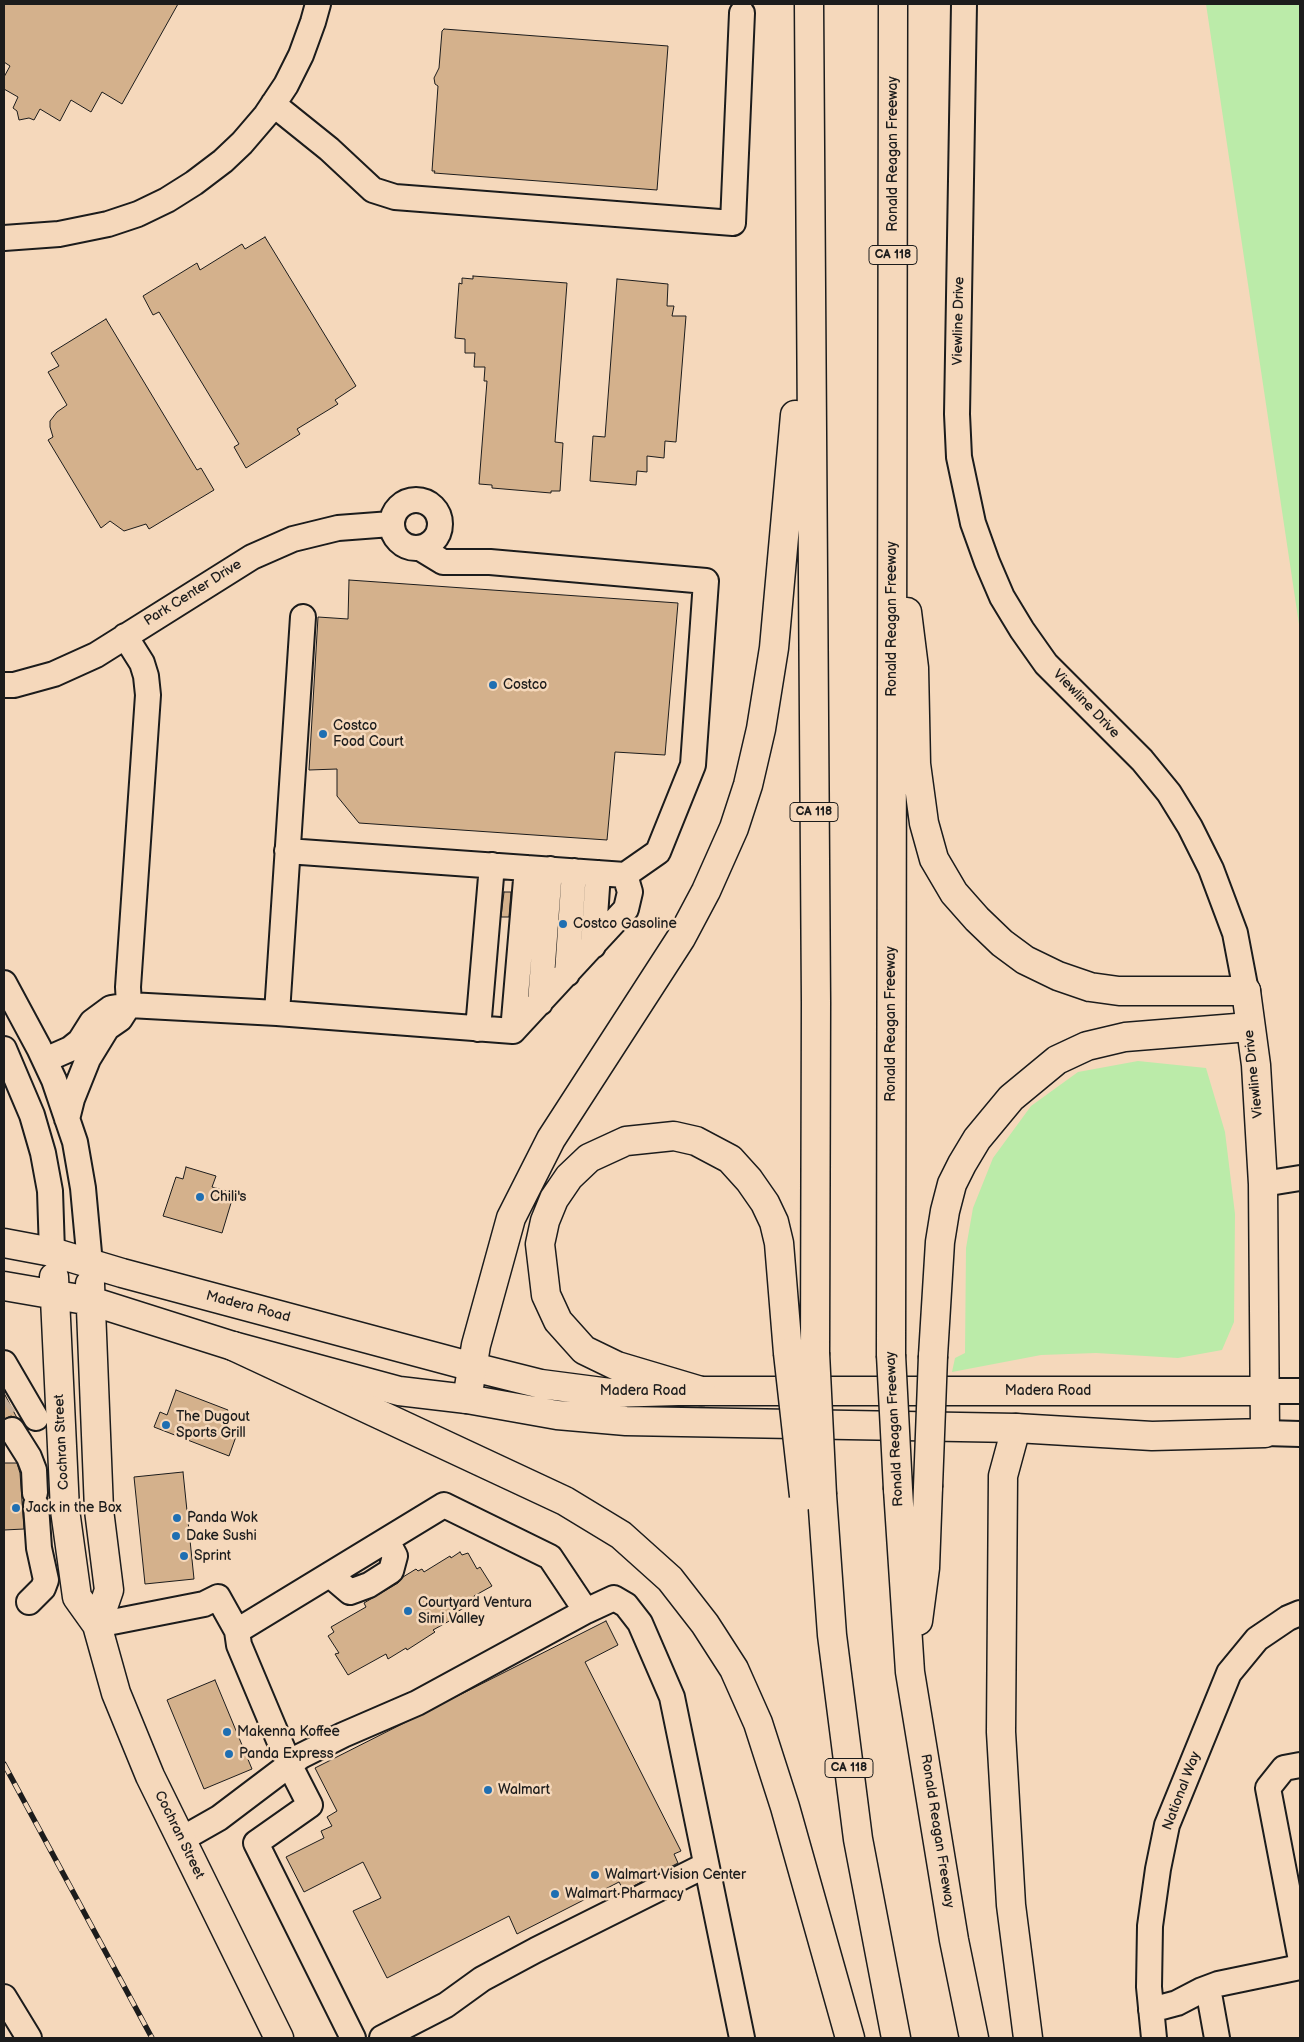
<!DOCTYPE html>
<style>
body{margin:0}
#map{position:relative;width:1304px;height:2042px;overflow:hidden;background:#f5d8bb;font-family:"Balsamiq Sans",sans-serif}
canvas{display:block}
.frame{position:absolute;inset:0;border:5px solid #1c1c1c;pointer-events:none}
</style>
<div id="map">
<canvas width="1304" height="2042"></canvas>
<div class="frame"></div>
</div>
<script>
const context = document.querySelector('canvas').getContext('2d');
context.lineJoin = 'round';
function paint(path, color) { context.fillStyle = color; context.fill(path, 'evenodd'); }
const toPath = rows => new Path2D(rows.map(r => 'M' + r).join(''));
function strokePath(path, color, width, dash) { context.strokeStyle = color; context.lineWidth = width; context.lineCap = dash ? 'butt' : 'round'; context.setLineDash(dash || []); context.stroke(path); }
function write(font, color, halo, rows, align = 'center') {
  context.font = font + ' "Balsamiq Sans",sans-serif'; context.lineWidth = 5; context.setLineDash([]); context.textBaseline = 'middle'; context.strokeStyle = halo; context.fillStyle = color; for (const [text, x, y, turn = 0] of rows) {
    context.save(); context.translate(x, y); context.rotate((+turn || 0) * Math.PI / 180); context.textAlign = isNaN(turn) ? turn : align; if (halo) context.strokeText(text, 0, 0); context.fillText(text, 0, 0); context.restore();
  }
}
paint(toPath([
 [1206,4,1300,4,1300,631],
 [1138,1061,1206,1068,1225,1132,1235,1214,1234,1322,1222,1350,1178,1358,1096,1353,1041,1355,952,1372,955,1358,965,1353,966,1248,973,1208,993,1158,1031,1106,1078,1072]
]), '#bbeba9');
const building = toPath([
 [4,4,178,4,122,104,102,92,91,112,71,100,60,121,40,109,34,120,29,118,19,120,17,111,13,108,18,97,4,89,4,77,10,66,4,62,4,4],
 [444,29,668,46,657,190,434,173,435,171,432,171,438,86,435,84,434,78,439,68,442,31,444,29],
 [265,237,356,386,335,400,338,404,297,429,300,434,246,468,234,447,239,444,159,312,153,315,143,296,197,263,200,270,242,244,245,249,265,237],
 [473,276,567,283,555,442,563,443,560,491,551,491,551,493,492,488,492,485,479,484,487,381,484,381,485,367,474,367,475,353,465,353,465,339,455,338,459,283,462,284,462,278,473,279,473,276],
 [617,279,668,284,667,306,674,306,672,316,686,316,676,442,665,441,664,458,647,456,647,472,637,471,636,485,590,481,593,436,605,437,617,279],
 [106,319,197,470,201,468,214,490,149,529,146,524,124,531,110,521,101,528,48,440,53,437,50,427,50,421,57,412,67,405,48,372,59,366,51,353,106,319],
 [349,580,678,603,665,755,615,752,607,840,359,823,337,796,337,769,309,770,318,617,348,619,349,580],
 [504,892,511,892,509,917,501,917,504,892],
 [186,1167,216,1176,212,1187,234,1193,222,1233,163,1216,176,1177,183,1179,186,1167],
 [176,1390,228,1410,222,1425,238,1431,229,1456,154,1427,160,1412,167,1415,176,1390],
 [4,1393,17,1418,11,1416,4,1419,4,1393],
 [4,1463,17,1463,20,1473,24,1529,4,1530,4,1463],
 [183,1472,194,1579,145,1584,134,1477,183,1472],
 [460,1552,462,1555,468,1553,477,1569,480,1567,492,1586,474,1596,476,1601,450,1616,451,1620,433,1630,435,1632,407,1650,406,1648,388,1659,386,1654,348,1675,335,1654,339,1653,328,1636,334,1632,331,1627,366,1607,364,1603,398,1583,403,1577,416,1569,418,1571,422,1569,424,1572,450,1556,451,1558,460,1552],
 [606,1621,618,1645,585,1662,681,1851,674,1854,678,1863,624,1891,619,1882,517,1934,509,1916,387,1978,353,1911,381,1898,363,1862,304,1892,286,1857,324,1838,321,1831,332,1826,327,1817,337,1811,315,1768,606,1621],
 [215,1680,252,1769,204,1789,167,1700,215,1680]
]);
paint(building, '#d4b18c');
strokePath(building, '#1c1c1c', 1);
strokePath(toPath([
 [4,1404,8,1401]
]), '#cab29b', 24, [24, 12]);
const minor = toPath([
 [964,4,957,414,959,457,973,523,987,562,1002,597,1022,630,1046,664,1142,760,1169,793,1190,827,1211,869,1235,933,1246,991],
 [273,104,329,149,373,190,395,197,733,223,742,13],
 [4,238,59,234,108,224,138,214,167,200,194,183,223,161,242,143,266,115,286,85,301,55,313,22,318,4],
 '392 524a24 24 0 1 1 48 0a24 24 0 1 1-48 0Z',
 [4,685,14,685,54,674,96,655,252,557,293,539,338,528,391,524],
 [287,851,625,875,658,852,693,765,706,581,490,562,443,562,420,548],
 [593,946,598,873],
 [567,974,574,871],
 [4,983,39,1048,54,1080,75,1142,83,1188,90,1264],
 [540,1003,550,869],
 [277,1013,303,617],
 [478,1029,492,865],
 [513,1031,626,909,630,892,625,875],
 [513,1031,527,868],
 [4,1049,32,1115,43,1153,50,1191,52,1252],
 [45,1060,70,1049,80,1041,92,1022,111,1008,129,1005,277,1013,513,1031],
 [67,1119,72,1099,88,1059,107,1028,120,1019,129,1005,128,987,148,695,146,676,142,663,125,636],
 [1263,1184,1300,1178],
 [4,1363,36,1418],
 [1264,1391,1300,1391],
 [12,1430,29,1457,34,1470,35,1493],
 [1265,1433,1300,1434],
 [330,1575,350,1592,369,1585,391,1571,395,1556,387,1541],
 [29,1602,43,1588,46,1580,39,1548,36,1505],
 [97,1625,204,1604,218,1597,237,1631,239,1645,289,1764,310,1805,256,1843,353,2038],
 [237,1631,444,1505,550,1557,586,1611],
 [1300,1765,1284,1768,1268,1788,1300,1955],
 [182,1839,219,1818,301,1756,343,1735,417,1703,586,1611,614,1598,626,1605,640,1623,672,1697,742,2038],
 [1208,1988,1217,2038],
 [4,1997,29,2038],
 [1151,2010,1177,2003,1202,1990,1218,1984,1300,1967],
 [382,2038,446,2005,482,1979,536,1950,706,1865],
 [1154,2038,1149,1987,1150,1926,1158,1869,1167,1825,1229,1673,1257,1639,1288,1618,1300,1613]
]);
const major = toPath([
 [4,1243,52,1252,122,1273,473,1367,541,1384,610,1393,678,1391,1264,1391],
 [54,1277,65,1510,77,1597,97,1625,116,1693,150,1776,279,2038],
 [90,1284,99,1510,109,1590,97,1625],
 [4,1286,91,1301,233,1346,399,1391,467,1399,557,1415,626,1421,1016,1428,1152,1436,1265,1433,1263,1184,1256,1065,1246,991]
]);
const highway = toPath([
 [809,4,816,1002,815,1353],
 [907,612,914,668,916,764,924,823,934,859,954,893,977,919,1002,943,1025,960,1058,976,1090,987,1119,991,1246,991],
 [233,1346,565,1501,621,1535,670,1579,705,1624,734,1669,758,1723,785,1807,850,2038],
 [891,1355,893,4],
 [933,1356,940,1242,945,1211,952,1184,962,1164,977,1139,1011,1098,1057,1060,1087,1046,1125,1037,1249,1027],
 [701,1391,617,1366,584,1350,558,1321,546,1295,540,1244,545,1221,554,1199,569,1177,589,1158,626,1141,674,1136,696,1141,730,1159,749,1180,765,1203,774,1222,779,1243,788,1353],
 [467,1399,476,1345,511,1218,551,1139,681,938,706,891,734,828,748,785,761,729,774,648,795,415],
 [1016,1428,1003,1476,1001,1732,1011,1905,1028,2038],
 [898,1489,910,1672,954,1940,974,2038],
 [822,1495,832,1635,858,1839,896,2038],
 [918,1621,925,1568,928,1487]
]);
strokePath(minor, '#1c1c1c', 28);
strokePath(major, '#1c1c1c', 31);
strokePath(highway, '#1c1c1c', 31);
strokePath(minor, '#f5d8bb', 24);
strokePath(major, '#f5d8bb', 28);
strokePath(highway, '#f5d8bb', 28);
const rail = toPath([
 [4,1764,152,2038]
]);
strokePath(rail, '#1c1c1c', 5.5);
strokePath(rail, '#f5d8bb', 4, [11]);
const highwayBridge = toPath([
 [788,1353,804,1496],
 [815,1353,822,1495],
 [891,1355,898,1489],
 [928,1487,933,1356]
]);
strokePath(highwayBridge, '#1c1c1c', 31, []);
strokePath(highwayBridge, '#f5d8bb', 28);
for (const [x, y, r, color] of [
 [493,685,5,"#1f6fb2"],
 [323,734,5,"#1f6fb2"],
 [563,924,5,"#1f6fb2"],
 [200,1197,5,"#1f6fb2"],
 [166,1425,5,"#1f6fb2"],
 [16,1508,5,"#1f6fb2"],
 [177,1518,5,"#1f6fb2"],
 [176,1536,5,"#1f6fb2"],
 [184,1556,5,"#1f6fb2"],
 [408,1611,5,"#1f6fb2"],
 [227,1732,5,"#1f6fb2"],
 [229,1754,5,"#1f6fb2"],
 [488,1790,5,"#1f6fb2"],
 [595,1875,5,"#1f6fb2"],
 [555,1894,5,"#1f6fb2"]
]) { const dot = new Path2D(); dot.arc(x, y, r, 0, 2 * Math.PI); context.fillStyle = color; context.fill(dot); strokePath(dot, '#f5d8bb', 2); }
for (const [x, y, w] of [
 [893,255,48],
 [814,812,48],
 [849,1768,48]
]) { const box = new Path2D(); box.roundRect(x - w / 2, y - 9.5, w, 19, 4); context.fillStyle = '#f5d8bb'; context.fill(box); strokePath(box, '#1c1c1c', 1); }
write('bold 12px', '#1c1c1c', null, [
 ["CA 118",893,255],
 ["CA 118",814,812],
 ["CA 118",849,1768]
]);
write('14px', '#1c1c1c', '#f5d8bb', [
 ["Ronald Reagan Freeway",893,154,-90],
 ["Viewline Drive",959,321,-89],
 ["Park Center Drive",193,593,-32],
 ["Ronald Reagan Freeway",892,619,-90],
 ["Viewline Drive",1086,704,46],
 ["Ronald Reagan Freeway",891,1024,-90],
 ["Viewline Drive",1254,1074,-96],
 ["Madera Road",248,1307,15],
 ["Madera Road",643,1391],
 ["Madera Road",1048,1391],
 ["Ronald Reagan Freeway",895,1429,-93],
 ["Cochran Street",62,1442,-93],
 ["National Way",1182,1791,-69],
 ["Ronald Reagan Freeway",937,1831,81],
 ["Cochran Street",179,1835,64]
]);
write('14px', '#1c1c1c', '#f5d8bb', [
 ["Costco",503,685],
 ["Costco",333,726],
 ["Food Court",333,742],
 ["Costco Gasoline",573,924],
 ["Chili's",210,1197],
 ["The Dugout",176,1417],
 ["Sports Grill",176,1433],
 ["Jack in the Box",26,1508],
 ["Panda Wok",187,1518],
 ["Dake Sushi",186,1536],
 ["Sprint",194,1556],
 ["Courtyard Ventura",418,1603],
 ["Simi Valley",418,1619],
 ["Makenna Koffee",237,1732],
 ["Panda Express",239,1754],
 ["Walmart",498,1790],
 ["Walmart Vision Center",605,1875],
 ["Walmart Pharmacy",565,1894]
], 'left');
</script>
